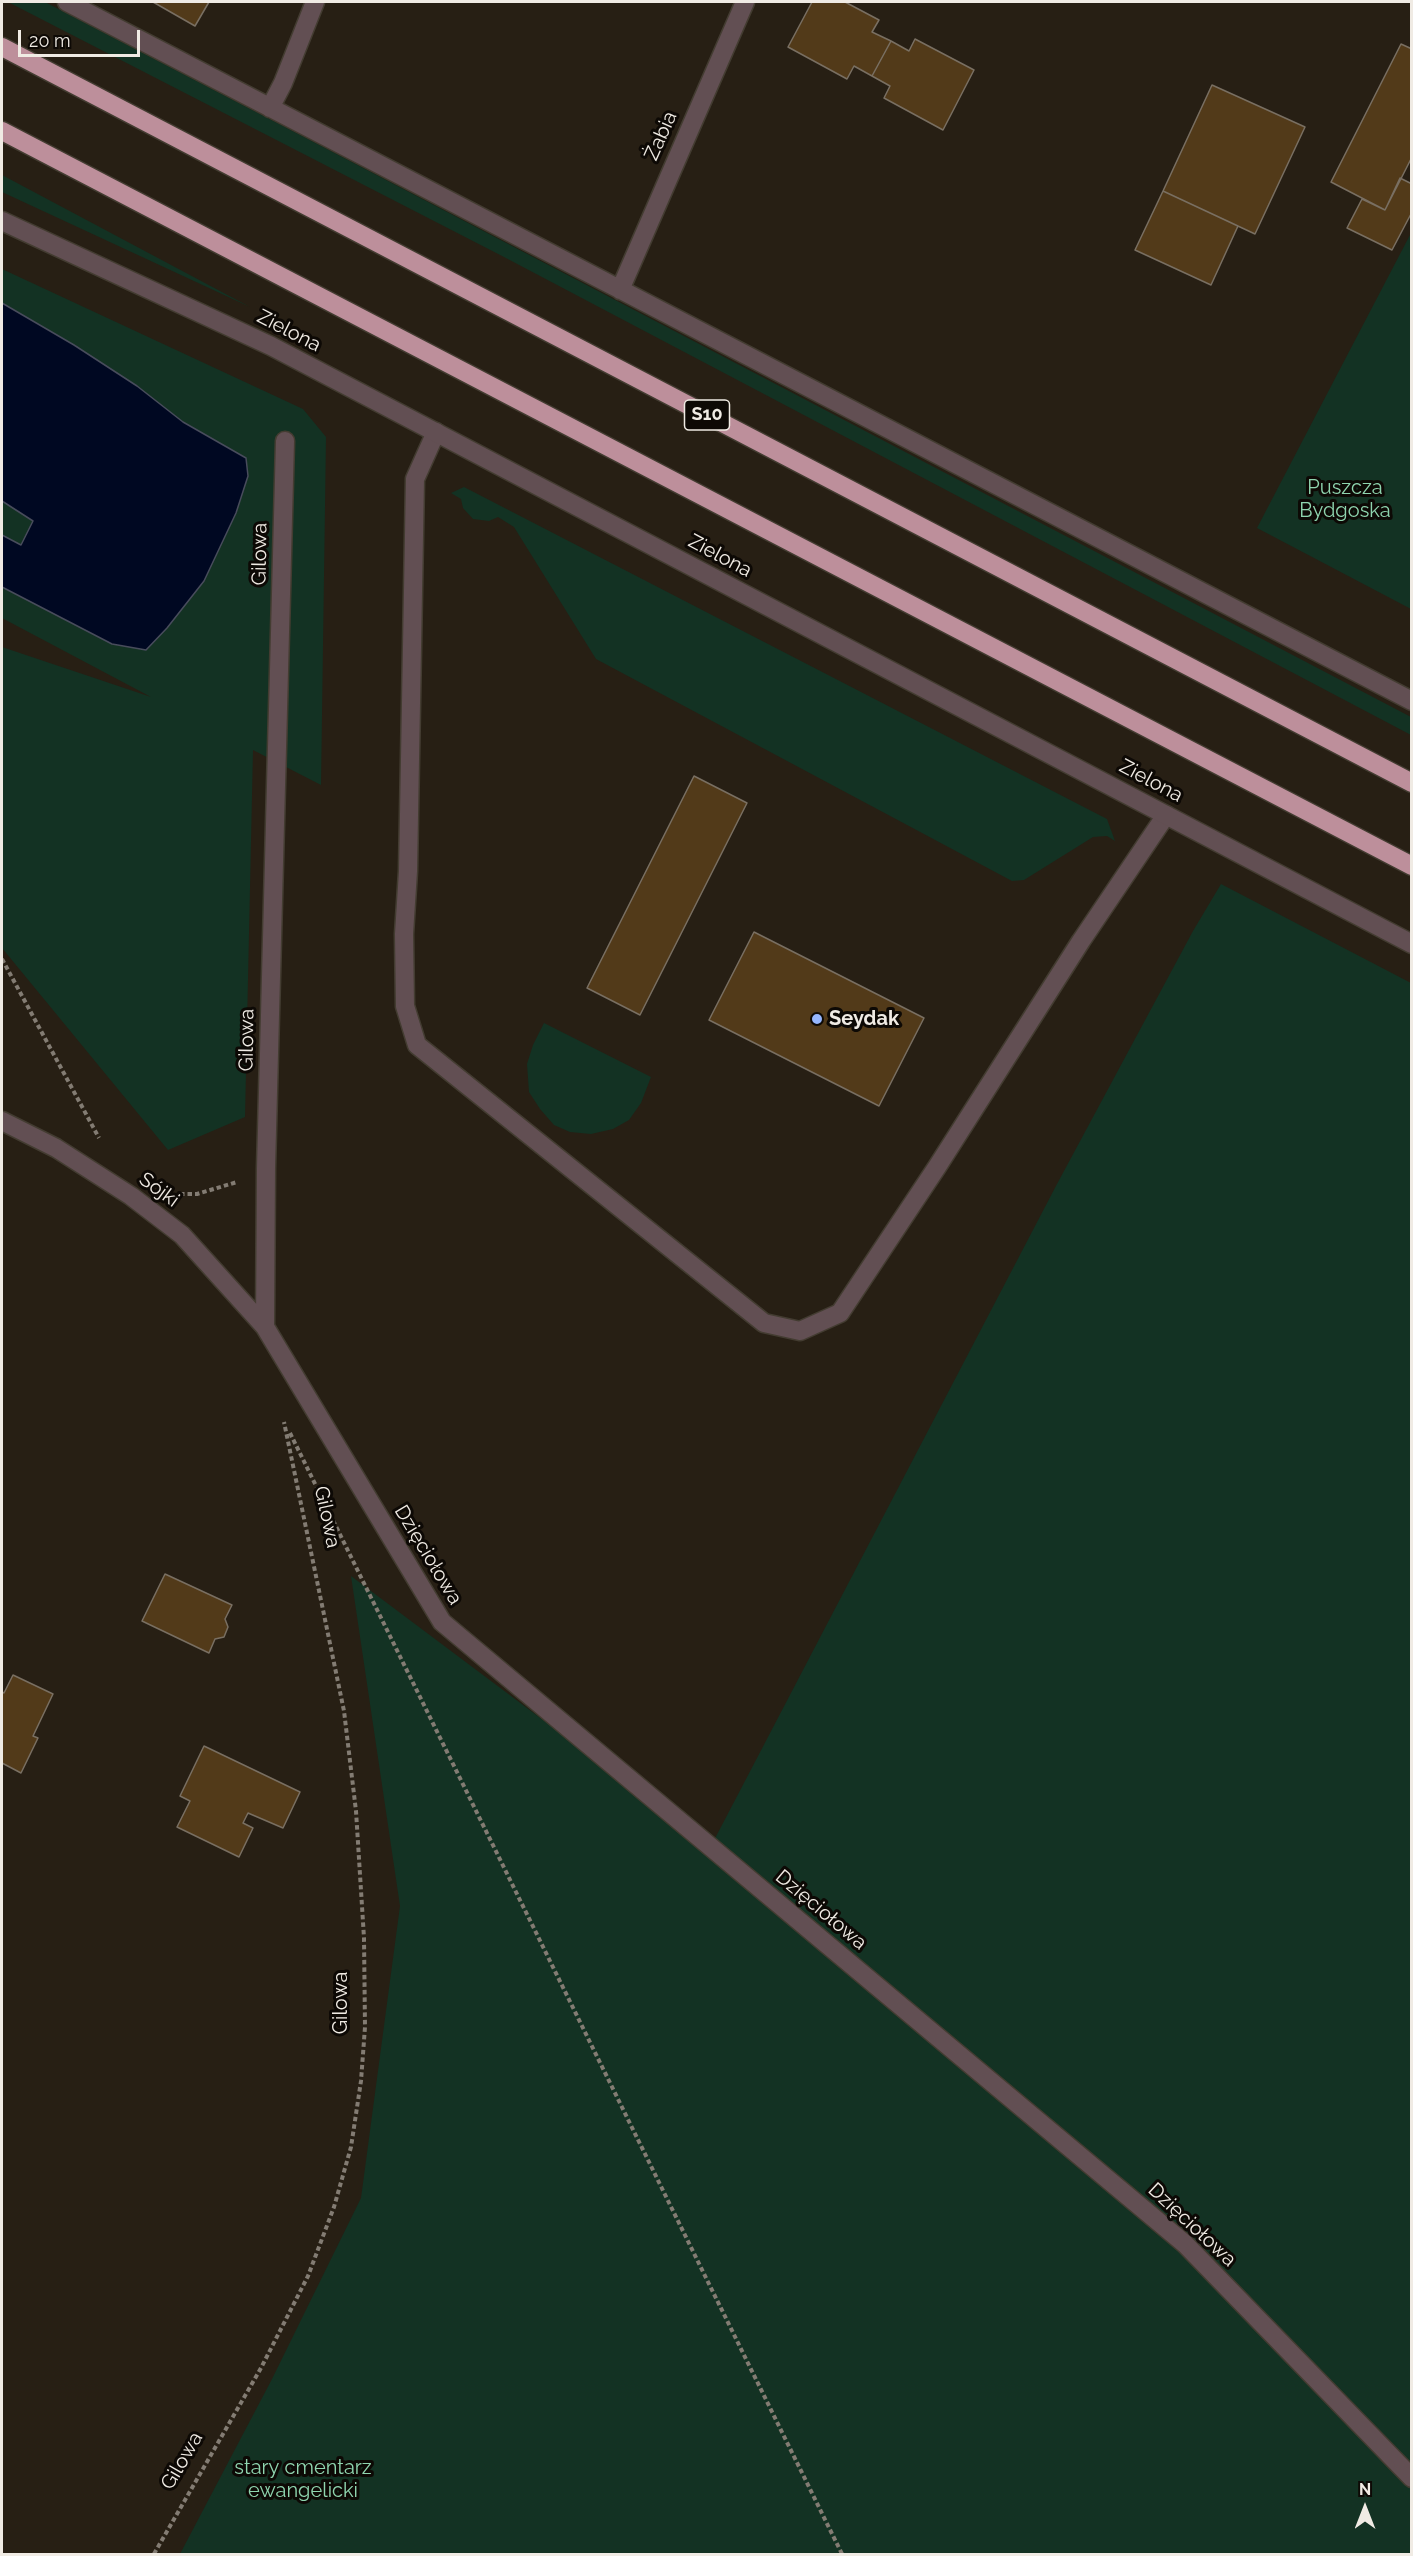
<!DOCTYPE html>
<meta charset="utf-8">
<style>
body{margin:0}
#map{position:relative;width:1413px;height:2556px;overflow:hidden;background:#271f14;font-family:Raleway,sans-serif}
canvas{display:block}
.frame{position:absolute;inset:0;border:3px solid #f0ebe4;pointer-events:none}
.north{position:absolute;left:1335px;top:2478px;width:60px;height:60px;-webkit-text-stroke:4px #0d0905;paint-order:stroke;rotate:0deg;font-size:16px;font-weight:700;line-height:24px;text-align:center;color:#f0ebe4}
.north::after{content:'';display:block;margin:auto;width:21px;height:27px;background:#f0ebe4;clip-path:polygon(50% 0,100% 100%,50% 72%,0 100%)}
.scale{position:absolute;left:18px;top:30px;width:122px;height:27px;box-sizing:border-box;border:3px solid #f0ebe4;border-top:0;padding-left:8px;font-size:18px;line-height:21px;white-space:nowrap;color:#f0ebe4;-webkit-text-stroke:4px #0d0905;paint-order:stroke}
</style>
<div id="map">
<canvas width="1413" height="2556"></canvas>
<div class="frame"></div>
<div class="north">N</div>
<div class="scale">20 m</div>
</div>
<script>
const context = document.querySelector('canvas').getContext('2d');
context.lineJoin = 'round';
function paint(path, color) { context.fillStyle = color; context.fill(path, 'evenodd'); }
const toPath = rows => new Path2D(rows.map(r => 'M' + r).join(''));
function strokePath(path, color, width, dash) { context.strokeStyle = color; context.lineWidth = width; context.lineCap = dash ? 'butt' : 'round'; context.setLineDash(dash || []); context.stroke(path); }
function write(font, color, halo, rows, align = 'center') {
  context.font = font + ' Raleway,sans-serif'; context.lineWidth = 6; context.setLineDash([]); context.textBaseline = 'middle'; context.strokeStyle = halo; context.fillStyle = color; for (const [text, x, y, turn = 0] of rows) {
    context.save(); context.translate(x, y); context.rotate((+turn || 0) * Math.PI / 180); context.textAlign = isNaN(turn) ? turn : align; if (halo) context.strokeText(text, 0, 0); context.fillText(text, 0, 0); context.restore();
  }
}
paint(toPath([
 [8,2,45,2,306,138,1411,717,1411,735,504,257],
 [2,175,250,307,2,192],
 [1411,233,1411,609,1257,528],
 [2,269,303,409,326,437,321,785,253,750,245,1117,168,1150,2,948,2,647,151,697,2,618],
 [464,487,1107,819,1115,841,1107,836,1093,837,1024,880,1012,881,596,659,514,527,498,517,489,521,473,519,463,508,461,499,451,493],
 [1221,884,1411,983,1411,2554,180,2554,272,2379,361,2198,400,1906,351,1576,711,1846,1057,1184,1193,931],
 [544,1023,651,1077,641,1103,629,1120,613,1129,591,1134,570,1132,554,1125,540,1109,529,1092,527,1064,533,1045]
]), '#133223');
const water = toPath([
 [2,303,74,345,137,386,183,422,246,458,248,476,236,513,204,581,167,628,146,650,112,644,2,587,2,535,21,545,33,521,2,501,2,303]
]);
paint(water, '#000822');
strokePath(water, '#484c5c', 1.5);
const building = toPath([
 [153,2,209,2,195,26,153,2],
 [812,2,845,2,879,20,872,32,891,41,872,76,854,66,847,79,788,47,812,2],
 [915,39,974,70,943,130,884,98,890,86,872,76,891,41,909,51,915,39],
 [1401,44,1412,49,1412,157,1385,210,1331,182,1401,44],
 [1212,85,1305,127,1255,234,1163,191,1212,85],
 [1400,178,1412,184,1412,212,1392,250,1347,228,1362,199,1385,210,1400,178],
 [1163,191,1238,226,1211,285,1135,250,1163,191],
 [694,776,747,803,640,1015,587,988,694,776],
 [754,932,924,1018,879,1106,709,1020,754,932],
 [165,1574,232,1605,225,1619,228,1627,224,1637,215,1639,209,1653,142,1621,165,1574],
 [13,1675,53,1694,33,1736,38,1738,21,1773,2,1763,2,1692,4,1693,13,1675],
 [204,1746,300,1792,283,1828,248,1813,243,1823,253,1828,239,1857,177,1827,190,1801,180,1796,204,1746]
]);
paint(building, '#523a19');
strokePath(building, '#796f62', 1.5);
const service = toPath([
 [436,432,415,479,408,871,404,934,405,1006,417,1045,764,1323,800,1331,840,1313,937,1167,1081,941,1166,815]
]);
const minor = toPath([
 [67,2,1412,701],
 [270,108,283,83,315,2],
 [620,290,745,2],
 [2,1121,56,1148,131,1196,182,1235,265,1327,442,1622,1185,2244,1412,2478],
 [265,1327,266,1168,285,441]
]);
const tertiary = toPath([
 [2,221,271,346,1412,944]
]);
const motorway = toPath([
 [2,47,1412,783],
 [2,131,1412,866]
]);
strokePath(service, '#433c31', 21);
strokePath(minor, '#433c31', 21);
strokePath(tertiary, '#433c31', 21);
strokePath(motorway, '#433c31', 21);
strokePath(toPath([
 [2,959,99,1138],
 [180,1194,197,1194,237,1182],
 [290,1433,842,2554],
 [154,2554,261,2368,308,2276,334,2207,351,2147,361,2081,365,2027,364,1938,356,1811,344,1711,284,1422]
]), '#837c73', 4, [4.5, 3]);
strokePath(service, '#624f53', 18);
strokePath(minor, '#624f53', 18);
strokePath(tertiary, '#624f53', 18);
strokePath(motorway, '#bd8f9b', 18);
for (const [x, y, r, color] of [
 [817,1019,6,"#96b6fd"]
]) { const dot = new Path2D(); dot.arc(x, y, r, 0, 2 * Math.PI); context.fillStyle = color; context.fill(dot); strokePath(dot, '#0d0905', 2); }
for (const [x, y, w] of [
 [707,415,45]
]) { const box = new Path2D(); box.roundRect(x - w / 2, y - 15, w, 30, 4.5); context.fillStyle = '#0d0905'; context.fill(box); strokePath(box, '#f0ebe4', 1.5); }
write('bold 18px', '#f0ebe4', null, [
 ["S10",707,415]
]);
write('20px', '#f0ebe4', '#0d0905', [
 ["Żabia",661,136,-66],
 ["Zielona",289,331,27],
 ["Gilowa",260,554,-89],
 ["Zielona",720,556,28],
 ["Zielona",1151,781,28],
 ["Gilowa",247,1040,-89],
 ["Sójki",159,1190,36],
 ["Gilowa",327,1517,78],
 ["Dzięciołowa",428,1555,59],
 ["Dzięciołowa",821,1910,40],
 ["Gilowa",341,2003,-90],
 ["Dzięciołowa",1192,2225,43],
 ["Gilowa",182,2461,-60]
]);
write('20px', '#8fd5af', '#0d0905', [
 ["Puszcza",1345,488],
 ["Bydgoska",1345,511],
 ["stary cmentarz",303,2468],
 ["ewangelicki",303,2491]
]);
write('bold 20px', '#f0ebe4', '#0d0905', [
 ["Seydak",829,1019]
], 'left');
</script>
